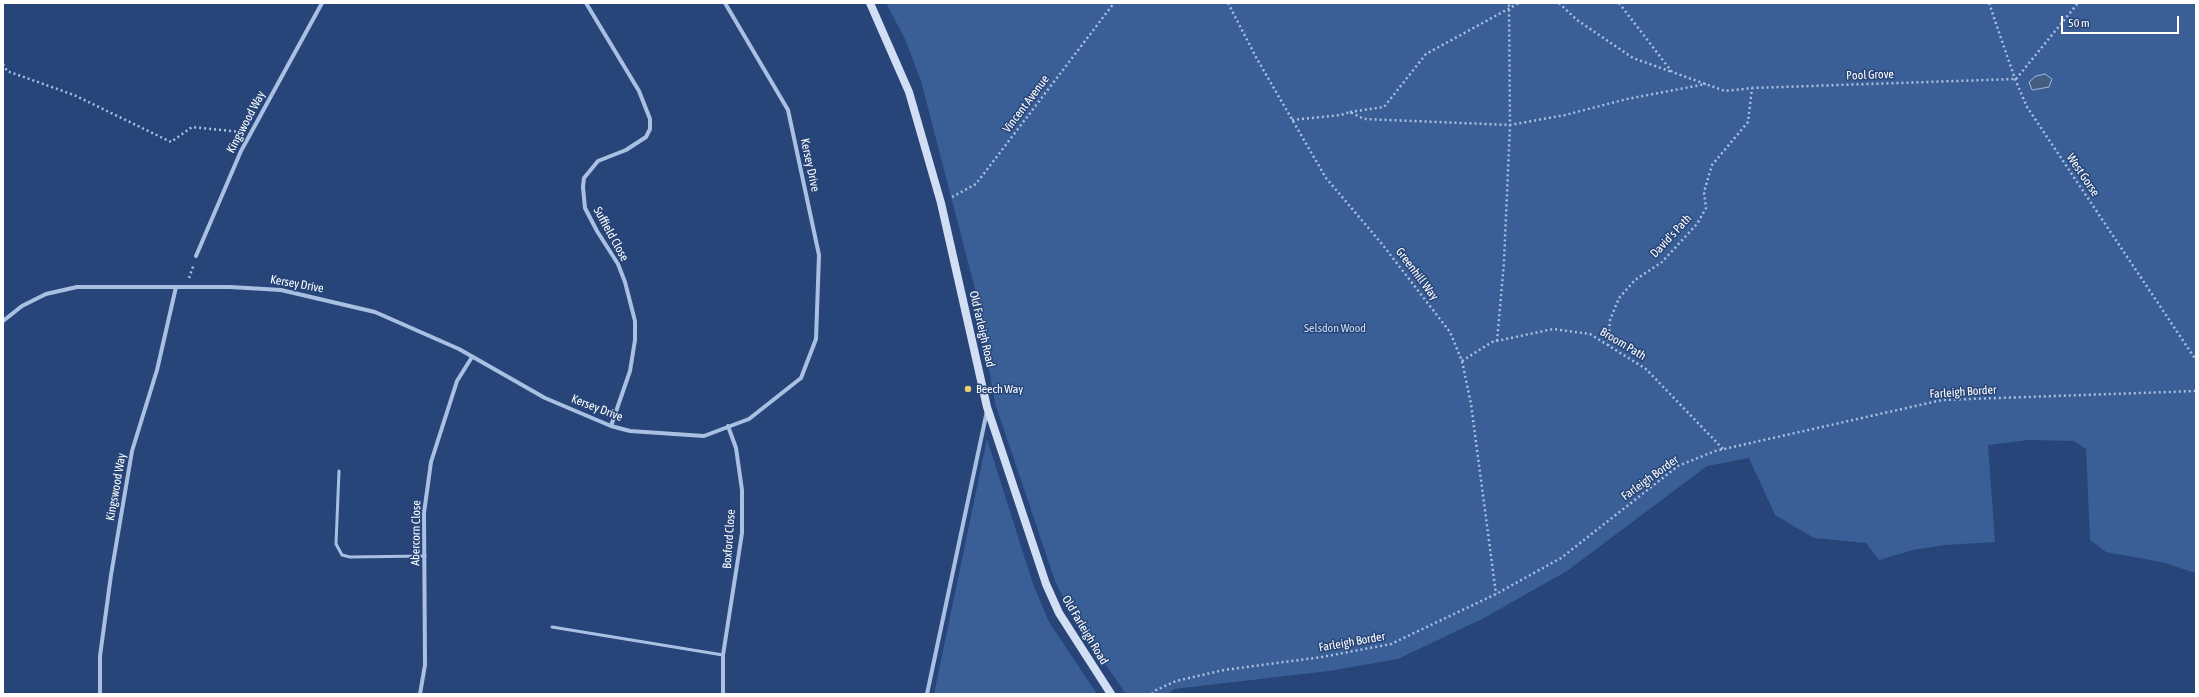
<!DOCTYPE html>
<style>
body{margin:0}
#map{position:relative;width:2199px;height:697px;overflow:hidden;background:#274578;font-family:"Asap Condensed",sans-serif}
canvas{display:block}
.frame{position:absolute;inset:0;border:4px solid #fff;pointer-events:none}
.scale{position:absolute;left:2061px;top:16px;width:118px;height:18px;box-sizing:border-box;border:2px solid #fff;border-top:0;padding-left:5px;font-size:12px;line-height:14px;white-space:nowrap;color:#fff;-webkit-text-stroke:3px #274578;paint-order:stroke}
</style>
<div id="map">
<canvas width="2199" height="697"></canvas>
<div class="frame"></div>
<div class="scale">50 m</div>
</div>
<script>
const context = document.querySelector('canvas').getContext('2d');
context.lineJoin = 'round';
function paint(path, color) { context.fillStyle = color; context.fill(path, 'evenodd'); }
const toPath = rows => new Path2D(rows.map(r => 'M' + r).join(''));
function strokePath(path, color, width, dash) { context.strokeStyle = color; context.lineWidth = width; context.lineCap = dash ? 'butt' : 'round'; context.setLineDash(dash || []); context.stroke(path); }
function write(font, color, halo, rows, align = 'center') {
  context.font = font + ' "Asap Condensed",sans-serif'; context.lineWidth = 3; context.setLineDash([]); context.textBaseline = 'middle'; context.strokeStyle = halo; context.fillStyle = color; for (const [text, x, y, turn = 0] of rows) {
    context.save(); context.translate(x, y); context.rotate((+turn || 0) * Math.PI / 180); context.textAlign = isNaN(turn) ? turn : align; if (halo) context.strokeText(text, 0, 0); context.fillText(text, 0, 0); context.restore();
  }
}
paint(toPath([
 [886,3,2196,3,2196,573,2161,562,2106,552,2090,540,2086,449,2074,441,2029,440,1988,445,1995,542,1945,545,1913,550,1879,560,1866,543,1814,538,1775,515,1749,458,1707,466,1567,571,1484,618,1398,659,1329,671,1174,689,1168,694,1126,694,1071,614,1055,581,995,403,975,289,921,81,905,39],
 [987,439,1033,584,1049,622,1097,694,934,694]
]), '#3a5e96');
const water = toPath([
 [2045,74,2052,79,2049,87,2032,90,2029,82,2036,76,2045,74]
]);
paint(water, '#465d82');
strokePath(water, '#9ebae3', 1);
strokePath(toPath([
 [1228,3,1257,59,1326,178,1382,244,1450,332,1462,361,1471,404,1496,594],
 [1559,3,1577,20,1633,58,1672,72],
 [1619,3,1672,72,1725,91,1752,88,2015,79],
 [1989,3,2015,79,2027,107,2196,360],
 [3,64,7,71,74,95,171,142,192,127,242,132],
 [2016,79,2078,3],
 [1350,112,1384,107,1426,54,1519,3],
 [1292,120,1341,115,1350,112,1364,119,1510,125,1565,115,1627,99,1706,84],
 [952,197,976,184,1114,3],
 [189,278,194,264],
 [1497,341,1504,262,1510,125,1509,3],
 [1608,346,1610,320,1619,298,1635,280,1662,262,1697,224,1706,208,1704,192,1712,165,1748,122,1752,88],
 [1462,361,1492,342,1553,329,1590,334,1646,369,1723,449],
 [1152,694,1154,691,1176,681,1224,670,1322,657,1391,644,1496,594,1561,558,1678,466,1715,451,1942,400,2196,391]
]), '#a9c0e3', 2.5, [2, 3]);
strokePath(toPath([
 [339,471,336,544,342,555,350,557,425,556],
 [552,627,723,655]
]), '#a9c0e3', 3);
strokePath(toPath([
 [586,3,639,91,650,119,650,129,646,137,626,150,598,161,584,178,583,187,585,208,597,231,618,264,625,282,635,321,635,340,630,371,611,426],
 [196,256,241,151,322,3],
 [3,321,22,306,46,294,77,287,230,287,281,290,375,312,459,349,545,398,611,426,630,431,704,436,749,419,801,378,816,339,819,255,788,110,725,3],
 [100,694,100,656,111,575,132,451,157,370,176,287],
 [420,694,425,665,424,513,431,462,457,381,472,357],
 [723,694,723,655,742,533,742,490,736,448,728,426],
 [927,694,987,411]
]), '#a9c0e3', 4);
strokePath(toPath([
 [870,3,909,92,941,203,987,407,1046,584,1059,613,1111,694]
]), '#d2def3', 8);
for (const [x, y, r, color] of [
 [968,389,4,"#ebcf6f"]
]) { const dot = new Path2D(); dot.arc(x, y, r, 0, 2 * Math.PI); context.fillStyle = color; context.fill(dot); strokePath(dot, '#274578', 1.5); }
write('12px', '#fff', '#274578', [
 ["Pool Grove",1870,75,-2],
 ["Vincent Avenue",1026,104,-53],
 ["Kingswood Way",246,122,-62],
 ["Kersey Drive",810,165,78],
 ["West Gorse",2083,175,56],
 ["Suffield Close",611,234,61],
 ["David's Path",1671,236,-47],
 ["Greenhill Way",1417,274,53],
 ["Kersey Drive",297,284,10],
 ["Old Farleigh Road",982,329,77],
 ["Broom Path",1623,344,31],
 ["Farleigh Border",1963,392,-4],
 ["Kersey Drive",597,408,21],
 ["Farleigh Border",1650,478,-36],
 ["Kingswood Way",116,487,-80],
 ["Abercorn Close",416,533,-89],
 ["Boxford Close",729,539,-86],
 ["Old Farleigh Road",1085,630,59],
 ["Farleigh Border",1352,642,-10]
]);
write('12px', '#ccdbf3', '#274578', [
 ["Selsdon Wood",1335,328]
]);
write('12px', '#fff', '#274578', [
 ["Beech Way",976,389]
], 'left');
</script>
